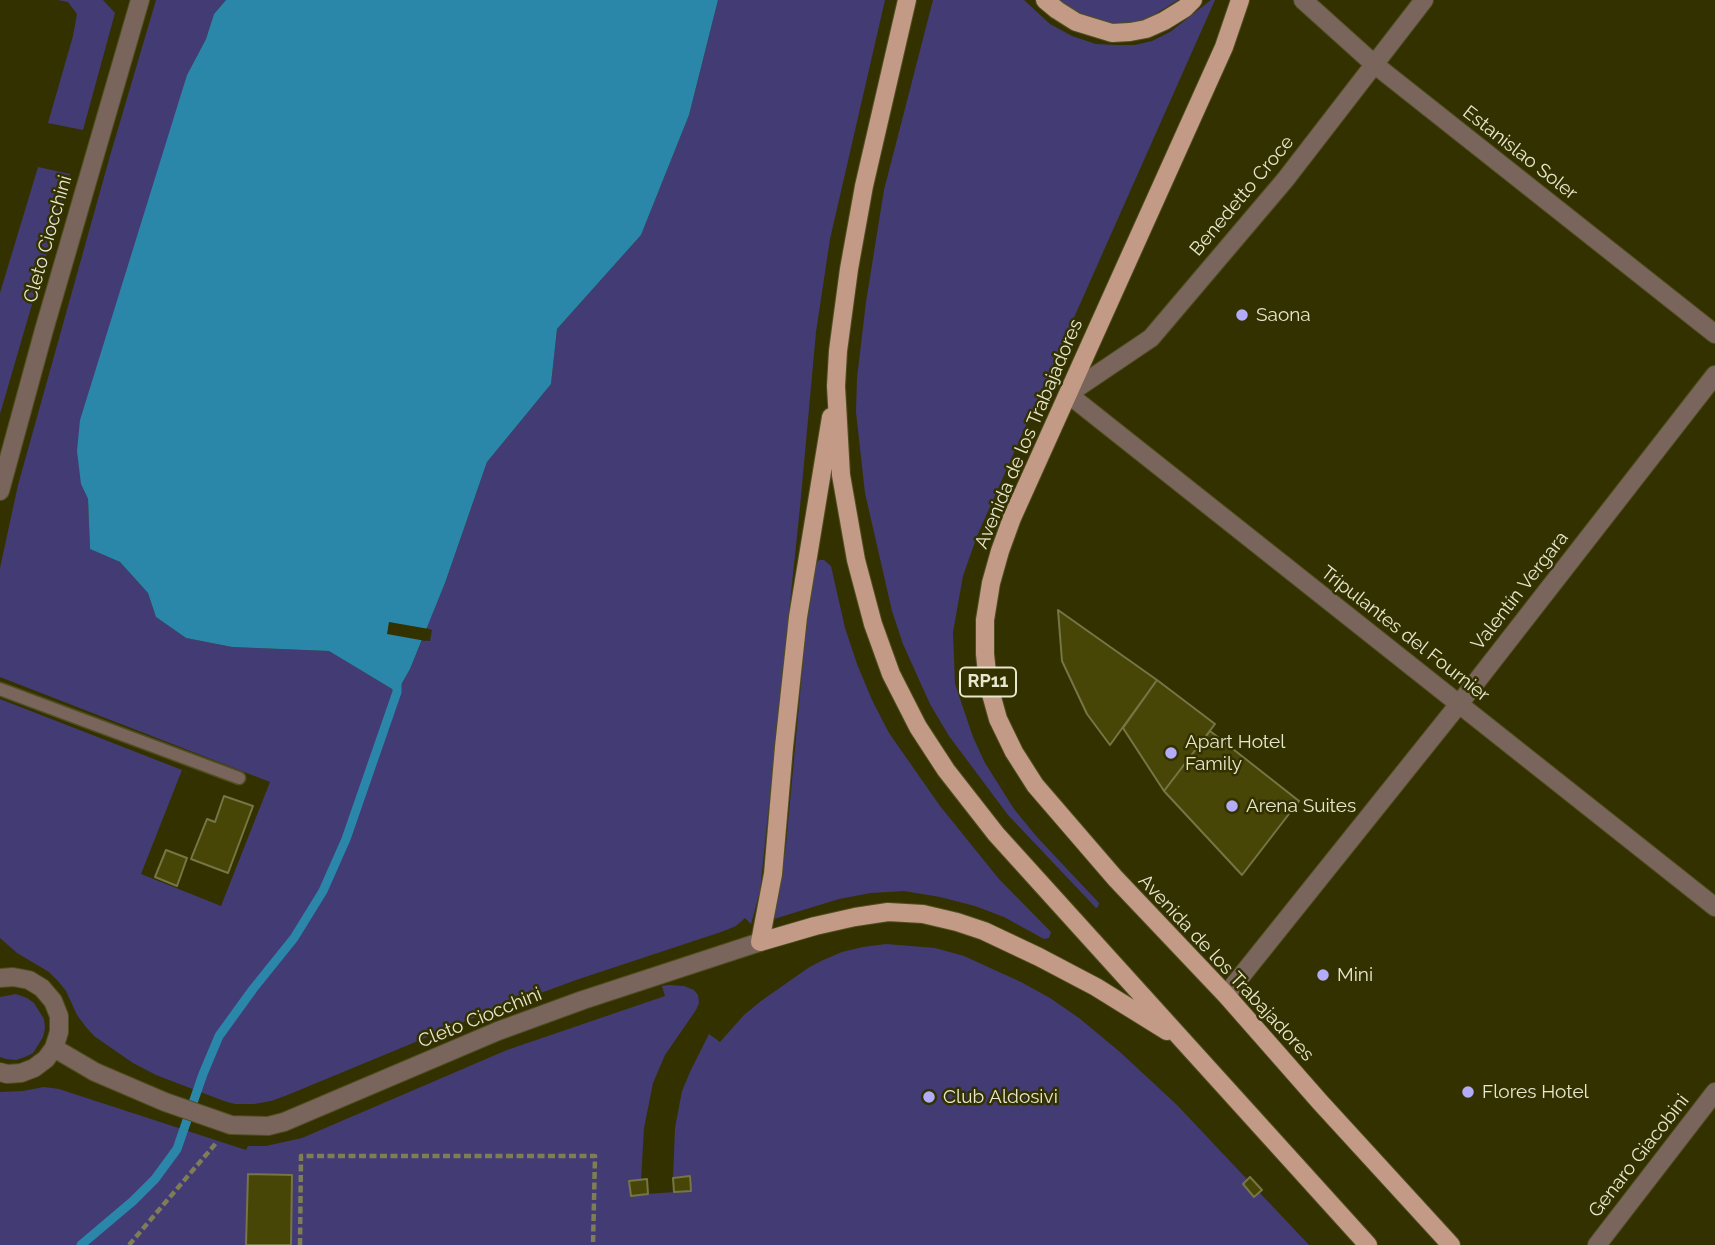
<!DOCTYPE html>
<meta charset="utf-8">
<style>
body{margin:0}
canvas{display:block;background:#333100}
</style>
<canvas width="1715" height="1245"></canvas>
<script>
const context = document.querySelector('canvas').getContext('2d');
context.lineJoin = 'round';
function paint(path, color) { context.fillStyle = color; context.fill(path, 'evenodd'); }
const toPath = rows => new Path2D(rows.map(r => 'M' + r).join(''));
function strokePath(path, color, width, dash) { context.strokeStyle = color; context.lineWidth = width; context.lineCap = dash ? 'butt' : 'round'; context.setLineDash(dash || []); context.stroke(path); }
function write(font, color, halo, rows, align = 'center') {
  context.font = font + ' Raleway,sans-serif'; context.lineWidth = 5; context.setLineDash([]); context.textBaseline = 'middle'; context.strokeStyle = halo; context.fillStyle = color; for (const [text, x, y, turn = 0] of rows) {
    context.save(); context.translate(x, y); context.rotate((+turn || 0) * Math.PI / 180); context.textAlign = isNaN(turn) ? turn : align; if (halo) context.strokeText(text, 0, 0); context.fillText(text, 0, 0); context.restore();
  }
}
paint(toPath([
 [58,0,103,0,115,13,83,130,48,123,73,36,77,14,68,2],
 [156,0,226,0,214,14,206,39,187,75,81,484,88,499,90,549,120,562,148,593,156,617,186,638,232,647,329,651,397,692,410,669,422,640,430,641,432,630,426,628,445,583,487,462,551,384,557,329,641,235,689,115,718,0,885,0,830,239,816,332,800,507,760,891,751,924,745,918,736,926,721,932,576,980,476,1017,285,1096,271,1101,254,1104,235,1104,224,1101,156,1075,133,1063,94,1036,86,1027,77,1015,66,991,58,981,49,972,17,953,0,938,0,699,182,770,141,874,221,906,270,782,0,677,0,568,18,485,110,156],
 [933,0,1024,0,1050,24,1072,36,1096,44,1116,45,1135,45,1152,41,1170,32,1211,0,1215,0,977,536,963,576,953,632,955,684,973,737,985,763,1014,809,1037,837,1099,903,1098,907,1096,908,1008,815,949,736,930,704,903,644,892,611,865,493,856,412,857,378,866,302,884,190],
 [1058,0,1178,0,1147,19,1134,23,1109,24,1082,16],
 [38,167,70,174,0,414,0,293],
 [819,560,824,560,831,566,845,628,857,664,872,700,889,733,940,806,965,837,999,879,1051,932,1049,938,1044,939,1004,917,975,906,940,897,904,891,871,893,839,899,774,919,786,845,807,619,814,566],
 [886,944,935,948,964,956,1021,982,1050,998,1079,1018,1120,1052,1177,1105,1309,1245,0,1245,0,1092,23,1091,44,1087,59,1089,246,1150,248,1146,266,1146,302,1138,507,1050,665,996,662,986,669,985,684,986,694,990,698,995,699,1003,696,1010,665,1055,653,1083,644,1128,641,1180,629,1181,630,1195,691,1191,690,1176,673,1178,675,1128,682,1091,690,1072,709,1034,720,1042,744,1015,761,1001,808,968,821,961,842,952,863,947],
 [16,994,27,998,34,1003,44,1019,45,1028,43,1037,33,1053,25,1057,16,1060,6,1059,0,1057,0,997]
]), '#433b74');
paint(toPath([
 [226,0,718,0,689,115,641,235,557,329,551,384,487,462,445,583,410,669,397,692,329,651,232,647,186,638,156,617,148,593,120,562,90,549,88,499,81,484,77,451,80,420,187,75,206,39,214,14]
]), '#2a87aa');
paint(toPath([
 [389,622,429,629,426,641,387,634]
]), '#333100');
strokePath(toPath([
 [81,1245,133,1201,155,1179,177,1149,203,1074,219,1036,253,989,294,938,323,891,346,839,397,692,397,683]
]), '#2a87aa', 9);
const building = toPath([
 [1058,610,1157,680,1110,745,1087,714,1062,661,1058,610],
 [1157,680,1215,724,1164,791,1123,728,1157,680],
 [1210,731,1299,801,1242,875,1164,791,1210,731],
 [224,796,253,806,228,873,191,859,207,819,215,822,224,796],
 [166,850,187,858,177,886,155,877,166,850],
 [248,1174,292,1175,291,1245,246,1245,248,1174],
 [690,1176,691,1191,674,1192,673,1178,690,1176],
 [1250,1177,1262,1190,1254,1197,1243,1184,1250,1177],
 [647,1179,648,1194,631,1196,629,1181,647,1179]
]);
paint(building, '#484606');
strokePath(building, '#757546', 2);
const lane = toPath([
 [0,689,239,778]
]);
const street = toPath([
 [1303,0,1374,64,1715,334],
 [1424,0,1285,180,1151,338,1068,394,1715,907],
 [0,491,44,330,140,0],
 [0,978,13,977,29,980,42,988,53,1001,59,1016,59,1032,54,1048,46,1059,34,1068,21,1073,7,1074,0,1072],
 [1226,995,1459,704,1715,375],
 [54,1048,95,1072,165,1102,231,1125,268,1126,284,1122,498,1031,583,1000,760,942],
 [1597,1245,1715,1092]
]);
const primary = toPath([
 [907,0,864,186,849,269,838,351,836,386,841,475,856,560,873,624,891,674,918,727,946,770,996,834,1368,1245],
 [1045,0,1057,10,1076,22,1112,33,1130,32,1146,29,1164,21,1185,8,1193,0],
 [1240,0,1224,47,1012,518,1000,551,991,583,985,620,985,654,988,683,998,719,1014,752,1035,785,1116,879,1226,995,1320,1102,1451,1245],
 [831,417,798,617,784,747,773,874,760,942,815,926,855,917,888,912,923,914,957,922,984,931,1039,957,1096,987,1167,1031]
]);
strokePath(lane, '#504e21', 15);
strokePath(street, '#504e21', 20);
strokePath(primary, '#504e21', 20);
strokePath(toPath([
 [129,1245,217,1142],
 [300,1245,301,1156,595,1156,593,1245]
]), '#7e7d56', 4.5, [7, 3.5]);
strokePath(lane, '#79655b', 12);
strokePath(street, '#79655b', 18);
strokePath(primary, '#c29a86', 18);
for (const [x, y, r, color] of [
 [1242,315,7,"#b3acf9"],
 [1171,753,7,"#b3acf9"],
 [1232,806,7,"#b3acf9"],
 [1323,975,7,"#b3acf9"],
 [1468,1092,7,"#b3acf9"],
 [929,1097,7,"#b3acf9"]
]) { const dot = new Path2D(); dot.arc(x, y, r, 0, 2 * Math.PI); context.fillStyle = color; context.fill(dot); strokePath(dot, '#333100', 2.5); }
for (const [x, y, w] of [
 [988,682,56]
]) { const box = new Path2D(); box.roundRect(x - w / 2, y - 14.5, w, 29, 5); context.fillStyle = '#333100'; context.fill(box); strokePath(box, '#e7e7ce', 2); }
write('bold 18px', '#e7e7ce', null, [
 ["RP11",988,682]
]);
write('19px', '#e7e7ce', '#333100', [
 ["Estanislao Soler",1520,153,38],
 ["Benedetto Croce",1242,196,-50],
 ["Cleto Ciocchini",48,239,-74],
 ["Avenida de los Trabajadores",1029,434,-67],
 ["Valentín Vergara",1520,591,-52],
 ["Tripulantes del Fournier",1405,634,38],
 ["Avenida de los Trabajadores",1226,968,47],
 ["Cleto Ciocchini",480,1018,-22],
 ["Genaro Giacobini",1639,1156,-52]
]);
write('19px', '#e7e7ce', '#333100', [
 ["Saona",1256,315],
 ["Apart Hotel",1185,742],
 ["Family",1185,764],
 ["Arena Suites",1246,806],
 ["Mini",1337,975],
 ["Flores Hotel",1482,1092],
 ["Club Aldosivi",943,1097]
], 'left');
</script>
